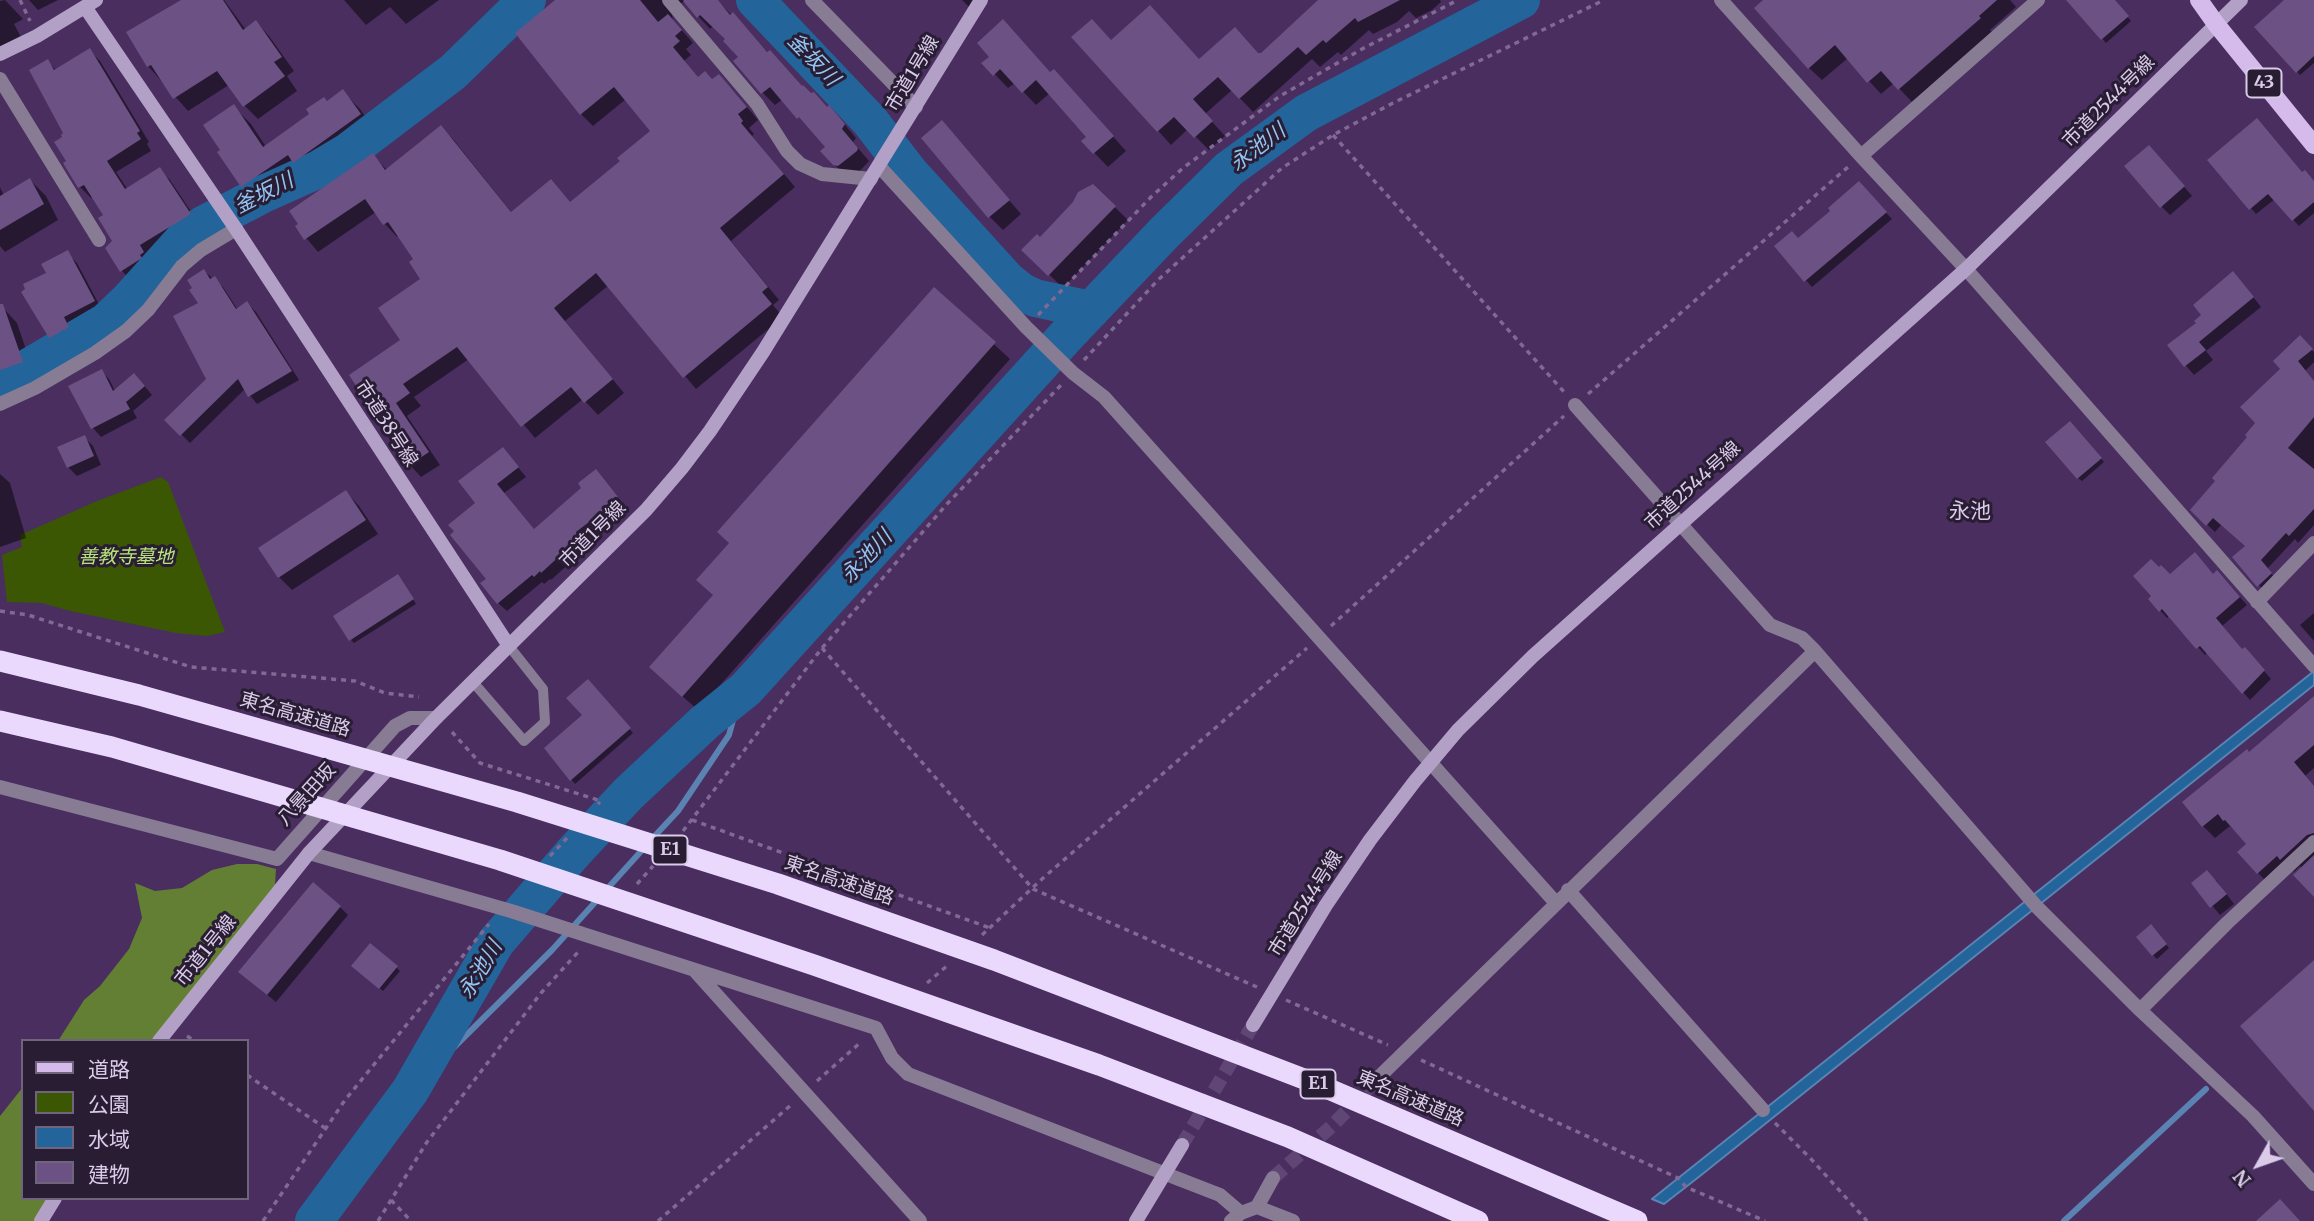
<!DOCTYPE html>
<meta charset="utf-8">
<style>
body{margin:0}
#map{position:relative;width:2314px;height:1221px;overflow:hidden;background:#492e5f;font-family:Merriweather,"Noto Sans JP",serif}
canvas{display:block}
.legend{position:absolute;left:21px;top:1039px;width:228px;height:161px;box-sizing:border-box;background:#291d34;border:2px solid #70637c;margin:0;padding:9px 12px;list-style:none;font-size:21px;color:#dacbe9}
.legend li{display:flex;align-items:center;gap:14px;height:35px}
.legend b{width:35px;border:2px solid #70637c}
.north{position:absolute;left:2223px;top:1130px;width:70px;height:70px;-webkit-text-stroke:5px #291d34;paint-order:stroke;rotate:230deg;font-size:19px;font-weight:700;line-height:28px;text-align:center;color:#dacbe9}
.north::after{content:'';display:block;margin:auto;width:24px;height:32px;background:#dacbe9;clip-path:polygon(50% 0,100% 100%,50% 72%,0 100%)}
</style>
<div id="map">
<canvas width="2314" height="1221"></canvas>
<ul class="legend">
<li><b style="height:9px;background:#d4bbec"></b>道路</li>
<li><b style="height:19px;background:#3c5704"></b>公園</li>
<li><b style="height:19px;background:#23649a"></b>水域</li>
<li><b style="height:19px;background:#6c5185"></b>建物</li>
</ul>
<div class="north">N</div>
</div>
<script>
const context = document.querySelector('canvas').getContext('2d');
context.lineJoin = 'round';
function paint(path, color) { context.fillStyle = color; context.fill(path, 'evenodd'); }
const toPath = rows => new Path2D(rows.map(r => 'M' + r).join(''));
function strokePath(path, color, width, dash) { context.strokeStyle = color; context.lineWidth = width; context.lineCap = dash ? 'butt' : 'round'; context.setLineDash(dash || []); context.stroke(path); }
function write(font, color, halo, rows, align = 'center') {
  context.font = font + ' Merriweather,"Noto Sans JP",serif'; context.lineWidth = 6; context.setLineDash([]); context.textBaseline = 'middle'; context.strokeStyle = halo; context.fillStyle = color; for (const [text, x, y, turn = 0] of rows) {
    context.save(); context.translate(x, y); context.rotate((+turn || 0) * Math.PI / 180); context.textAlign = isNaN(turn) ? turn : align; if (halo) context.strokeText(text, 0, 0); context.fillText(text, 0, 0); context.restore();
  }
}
paint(toPath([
 [161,477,168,482,225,632,207,636,176,633,70,611,42,603,7,602,2,555,22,547,20,535,97,501]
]), '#3c5704');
paint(toPath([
 [237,864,257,864,276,869,275,885,169,1019,155,1041,58,1041,84,1000,100,986,129,949,142,918,135,883,155,891,182,888,212,870],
 [23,1087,23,1198,57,1198,42,1221,0,1221,0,1116]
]), '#627f34');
const water = toPath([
 [2314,671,2314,685,1700,1176,1664,1204,1652,1199,2314,671]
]);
paint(water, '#23649a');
strokePath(water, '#5a83b2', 2);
paint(toPath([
 [5,0,23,19,14,24,21,37,0,47,0,1],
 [29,0,58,0,38,10],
 [184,0,224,0,246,30,256,22,269,36,294,71,287,76,297,91,258,119,244,105,229,85,188,111,148,66],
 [344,0,439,0,406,24,390,7,366,25],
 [558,0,717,0,802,88,841,120,856,138,853,142,869,161,857,174,847,177,834,164,827,147,783,99,775,105,763,93,736,61,740,58,727,39,713,26,710,29,685,2,676,4,671,10,673,20,693,43,686,49,691,55,684,61,699,79,713,81,731,88,758,120,749,128,754,134,752,136,795,187,731,241,779,300,773,305,783,317,696,389,609,285,565,321,624,393,598,415,583,399,535,438,469,359,414,397,421,406,407,416,440,465,421,477,409,464,351,375,402,340,423,280,416,260,399,235,397,237,385,224,376,212,318,252,297,227,372,155,387,170,441,127,453,139,512,213,571,203,622,161,652,131,626,99,593,126,581,114],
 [962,0,978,0,970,8],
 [1321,0,1440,0,1441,2,1432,10,1416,18,1409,11,1397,22,1373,34,1369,30,1341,55,1338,52,1320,67,1312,59,1253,112,1232,90,1205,114,1225,136,1209,150,1188,129,1171,145,1073,37,1112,42,1199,61,1262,55],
 [1766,0,2010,0,2016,7,1990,30,1992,32,1912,102,1894,83,1881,94,1848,58,1822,80,1809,68],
 [2068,0,2113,0,2131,21,2106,43],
 [2286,0,2314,0,2314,63,2300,75,2256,27],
 [89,50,100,61,149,142,147,144,151,151,116,172,128,190,159,170,170,180,200,225,149,257,154,263,150,266,152,269,132,281,122,271,115,241,105,216,93,196,91,198,80,187,65,164,68,162,66,134,48,62,57,71],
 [984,63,1051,74,1067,85,1126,151,1108,167,1083,141,1088,137,1050,93,1036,105,1015,83,1008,88],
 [343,92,360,109,377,132,312,179,305,173,260,203,242,186,234,107,251,124,266,147],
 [942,122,1021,214,1003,230,990,217],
 [2158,156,2192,196,2170,215,2161,206],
 [2210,160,2303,174,2314,182,2314,213,2299,226,2275,199,2256,214],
 [30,180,46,196,58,220,5,252,0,246,0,187,4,196],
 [1093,186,1128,220,1063,288,1024,250,1040,239],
 [1865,190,1892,219,1812,287,1776,247,1798,240],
 [69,255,77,263,102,310,71,326,76,335,58,345,50,337,49,274],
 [204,271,223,287,238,310,247,303,256,312,299,380,257,404,245,389,190,443,167,420,208,380,200,303],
 [2241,281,2261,307,2206,351,2213,360,2194,375,2169,346,2198,323],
 [935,290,1010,359,698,710,666,682,715,596,731,543],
 [4,309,17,323,35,376,0,388,0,311],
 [2300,338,2314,352,2314,362,2305,371,2314,382,2314,525,2298,543,2295,539,2267,569,2279,582,2266,593,2259,585,2247,546,2222,524,2215,532,2192,510,2218,481,2249,437,2283,369],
 [101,371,109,379,115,391,142,383,152,395,133,411,137,418,101,437,93,428,71,387],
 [2074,427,2104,462,2082,481,2078,478],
 [84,437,93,446,101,465,77,476,68,467],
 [503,449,526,477,504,493,535,531,583,488,596,471,625,506,616,513,617,515,583,541,586,545,581,549,583,551,551,580,550,579,544,584,542,582,507,611,498,603,488,579,478,503],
 [0,474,10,483,26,538,0,547],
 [346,492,359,506,378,534,292,590,279,577],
 [2170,576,2214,576,2225,580,2247,605,2222,626,2243,651,2252,657,2271,679,2250,700,2208,652,2205,655,2170,615,2167,618,2160,610],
 [401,580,416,604,354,643,351,640],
 [2314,613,2314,641,2300,625],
 [588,681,633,733,575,784,546,748,584,715],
 [2314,700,2314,768,2305,776,2314,787,2314,895,2300,866,2294,872,2290,868,2270,885,2258,873,2248,844,2230,826,2215,838,2203,826,2249,754],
 [2216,880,2234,904,2220,915,2193,883],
 [340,907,348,915,276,1002,249,980],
 [2155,930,2169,948,2157,959,2153,955],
 [396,967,400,971,383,991,357,970]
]), '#0007');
strokePath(toPath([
 [651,840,678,811,729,735,740,694],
 [410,1091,552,950,644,848],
 [2064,1221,2206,1089]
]), '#5a83b2', 6);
strokePath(toPath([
 [755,0,870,121,909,172,1007,280,1022,292,1035,298,1091,310],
 [0,384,106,322,129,300,184,239,203,225,261,195,319,169,349,151,453,72,527,0],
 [314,1221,410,1091,496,942,573,853,628,794,705,722,746,689,1067,335,1164,233,1229,169,1306,113,1521,0]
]), '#23649a', 38);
paint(toPath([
 [181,0,223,0,243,30,256,20,282,57,274,62,285,76,243,107,217,71,173,99,151,65,147,67,126,32],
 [555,0,640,0,658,22,668,14,682,30,675,36,680,41,673,47,698,77,705,71,712,79,719,74,747,107,738,114,743,121,741,123,784,174,720,228,768,287,762,292,772,304,683,378,596,273,554,308,613,379,584,403,571,387,521,427,457,347,403,384,410,393,396,403,429,452,408,466,349,375,400,340,378,308,420,279,409,262,413,259,388,222,383,225,365,199,304,240,295,226,298,224,289,211,373,153,385,170,441,125,511,212,551,179,570,202,620,161,617,158,650,131,614,87,580,115,515,33],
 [684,0,718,0,730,15,733,12,767,52,770,50,802,86,803,85,811,93,814,92,827,107,829,105,845,124,842,129,858,148,857,151,838,166,833,165,820,151,825,147,799,117,797,119,770,87,761,94,733,61,738,57,723,41,725,39,700,15,697,18,683,1],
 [1318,0,1400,0,1358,22,1355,18,1326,43,1323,40,1306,55,1298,47,1239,99,1218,77,1193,99,1213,121,1194,138,1174,117,1157,132,1071,37,1092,19,1111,40,1150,5,1199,59,1235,27,1258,53,1261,53],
 [1763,0,1997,0,1979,16,1981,18,1898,90,1881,71,1867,83,1835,45,1808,69,1754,8],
 [2066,0,2115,0,2129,16,2101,40],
 [2284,0,2314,0,2314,56,2296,73,2254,27],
 [1003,19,1050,72,1054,69,1114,136,1093,154,1081,141,1086,137,1036,80,1022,93,1000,69,993,76,981,63,989,57,977,43],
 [90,48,140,131,137,133,141,139,107,161,125,189,160,167,191,214,140,245,144,252,140,255,142,258,120,272,105,248,112,241,98,218,103,215,84,185,78,188,63,163,66,161,54,142,62,137,61,135,63,133,29,70,48,59,54,70],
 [343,89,361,114,293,163,288,155,241,187,217,152,220,150,203,125,234,104,263,147,309,114,306,109,324,97,327,101],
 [2257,118,2302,172,2305,170,2314,181,2314,202,2292,221,2268,194,2249,210,2207,160],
 [942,120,1010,200,988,218,921,138],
 [2149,145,2185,186,2160,208,2124,166],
 [30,178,44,204,0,230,0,196],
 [1859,181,1887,212,1804,282,1774,246,1792,231,1798,238,1830,211,1828,208],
 [1093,184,1116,206,1048,276,1021,250,1037,234,1040,237,1073,202,1078,192],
 [68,250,95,301,64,317,69,327,49,338,21,292,25,289,23,284,46,273,41,264],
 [204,269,210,279,215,276,236,309,247,301,292,371,248,397,238,379,180,436,164,420,206,379,173,316,198,303,189,290,192,288,187,280],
 [2233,271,2254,297,2199,342,2206,350,2184,367,2167,345,2196,323,2194,321,2201,315,2193,305],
 [934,287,996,342,682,697,649,667,713,595,696,580,729,543,717,532],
 [0,304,3,304,23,362,0,370],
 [2300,335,2313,349,2298,361,2314,381,2314,417,2288,448,2314,469,2314,509,2289,536,2286,533,2261,560,2272,573,2257,587,2232,557,2245,546,2213,518,2206,526,2190,510,2215,481,2212,478,2247,437,2245,435,2255,423,2240,407,2280,369,2273,361],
 [102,369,113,391,134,373,145,386,126,402,130,409,91,429,68,386],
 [2070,421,2102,458,2077,479,2045,442],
 [85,435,94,456,67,468,57,447],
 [503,447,519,467,497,484,534,529,581,488,578,483,596,469,618,497,609,504,610,506,576,532,579,536,574,540,575,542,541,573,540,571,534,577,532,575,497,604,480,583,486,579,450,535,454,531,448,525,475,503,458,481],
 [346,490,366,520,278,578,258,548],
 [2195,552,2213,574,2217,570,2240,597,2216,618,2242,649,2245,647,2265,670,2242,694,2200,646,2196,649,2162,609,2159,612,2148,599,2151,596,2133,576,2151,559,2159,567,2161,565,2170,574],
 [398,574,414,599,349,641,333,616],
 [588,679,631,728,570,781,544,748,582,715,566,698],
 [2314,696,2314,745,2294,762,2314,786,2314,833,2307,835,2280,860,2277,856,2257,874,2237,852,2246,844,2225,820,2223,821,2218,814,2202,827,2182,802,2247,749,2249,752],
 [2314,855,2314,897,2293,875],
 [2207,870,2227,894,2210,908,2191,883],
 [313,882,341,906,267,995,238,972],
 [2151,924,2167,944,2152,956,2136,937],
 [370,943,398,966,379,989,351,966],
 [2314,960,2314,1111,2240,1026],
 [2280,1199,2300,1221,2256,1221]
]), '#6c5185');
strokePath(toPath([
 [1273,1178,1332,1126,1379,1077]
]), '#5f4674', 14, [14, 7]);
strokePath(toPath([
 [1182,1145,1253,1025]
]), '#5f4674', 14, [14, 7]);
strokePath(toPath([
 [20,0,30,21],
 [1333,135,1565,393],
 [1038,315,1151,197,1183,168,1280,96,1362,49,1458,0],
 [1084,360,1158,280,1282,168,1333,135,1393,103,1604,0],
 [1588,394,1848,167],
 [0,611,28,615,191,667,355,681,385,693,419,697],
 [1331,626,1564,416],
 [822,648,1033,889,1257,987],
 [452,732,480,763,601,801,598,804],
 [692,820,990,928],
 [683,831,822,648,946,505,1062,384],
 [550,856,567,838],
 [637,884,653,866],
 [982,935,1042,879,1307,648],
 [927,983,948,965],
 [1286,1000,1388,1045],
 [187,1036,195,1041],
 [1421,1060,1678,1178,1686,1187,1765,1221],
 [247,1075,325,1128],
 [817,1081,861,1042],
 [1775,1123,1812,1160,1867,1221],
 [391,1200,411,1221],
 [263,1221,345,1100,489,924],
 [378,1221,427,1142,541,993,579,951],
 [658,1221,791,1105]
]), '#806993', 3.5, [5, 5]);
strokePath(toPath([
 [473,682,524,741,545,722,543,689,509,646]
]), '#887c95', 10);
strokePath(toPath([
 [669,0,757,104,787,151,800,164,822,174,871,179],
 [812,0,916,107],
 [1721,0,1861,156,1966,269,2314,666],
 [0,79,99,240],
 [1861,156,2038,0],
 [879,166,1026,327,1073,373,1104,397,1556,903],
 [0,404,35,388,95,353,126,331,148,310,182,266,201,250,236,229],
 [1575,405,1770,625,1802,638,1815,651,2037,907,2140,1010,2253,1116,2314,1184],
 [2257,602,2314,543],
 [0,787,277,859,395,726,410,718,436,718],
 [309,853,511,911,876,1028,892,1058,908,1074,1220,1195,1241,1213],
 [1568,890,1763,1110],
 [696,972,920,1221],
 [2140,1010,2227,923,2314,842],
 [1379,1077,1815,651],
 [1257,1207,1293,1221],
 [1231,1221,1241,1213,1257,1207,1273,1178]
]), '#887c95', 14);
strokePath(toPath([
 [85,7,236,229,509,646],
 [0,54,37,36,96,0],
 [1253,1025,1326,905,1370,840,1415,781,1458,730,1533,656,1966,269,2241,0],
 [159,1041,309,853,436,718,646,510,682,468,710,431,763,352,981,0],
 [41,1221,55,1198],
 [1136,1221,1182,1145]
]), '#b3a0c6', 14);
strokePath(toPath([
 [2199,0,2216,24,2314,145]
]), '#d4bbec', 18);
strokePath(toPath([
 [0,661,139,695,517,802,778,884,994,960,1317,1084,1637,1221],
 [0,721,112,747,500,860,814,965,1099,1065,1288,1137,1478,1221]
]), '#ebd9fd', 21);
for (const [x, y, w] of [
 [2264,83,35],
 [670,850,35],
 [1318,1084,35]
]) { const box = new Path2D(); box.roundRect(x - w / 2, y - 14.5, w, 29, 5); context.fillStyle = '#291d34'; context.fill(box); strokePath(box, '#dacbe9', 2); }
write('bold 18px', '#dacbe9', null, [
 ["43",2264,83],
 ["E1",670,850],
 ["E1",1318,1084]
]);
write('19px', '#dacbe9', '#291d34', [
 ["市道1号線",913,74,-59],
 ["市道2544号線",2109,102,-45],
 ["市道38号線",386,424,57],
 ["市道2544号線",1693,486,-42],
 ["市道1号線",593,535,-45],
 ["東名高速道路",295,715,16],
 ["八景田坂",307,795,-48],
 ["東名高速道路",839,881,19],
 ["市道2544号線",1306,904,-58],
 ["市道1号線",206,951,-51],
 ["東名高速道路",1410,1099,23]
]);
write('italic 19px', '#b7e27b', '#291d34', [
 ["善教寺墓地",126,558]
]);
write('italic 21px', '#93c4f1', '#291d34', [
 ["釜坂川",813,60,46],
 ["永池川",1258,148,-37],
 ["釜坂川",264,194,-27],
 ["永池川",867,557,-47],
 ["永池川",481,970,-59]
]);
write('21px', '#dacbe9', '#291d34', [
 ["永池",1970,512]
]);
</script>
